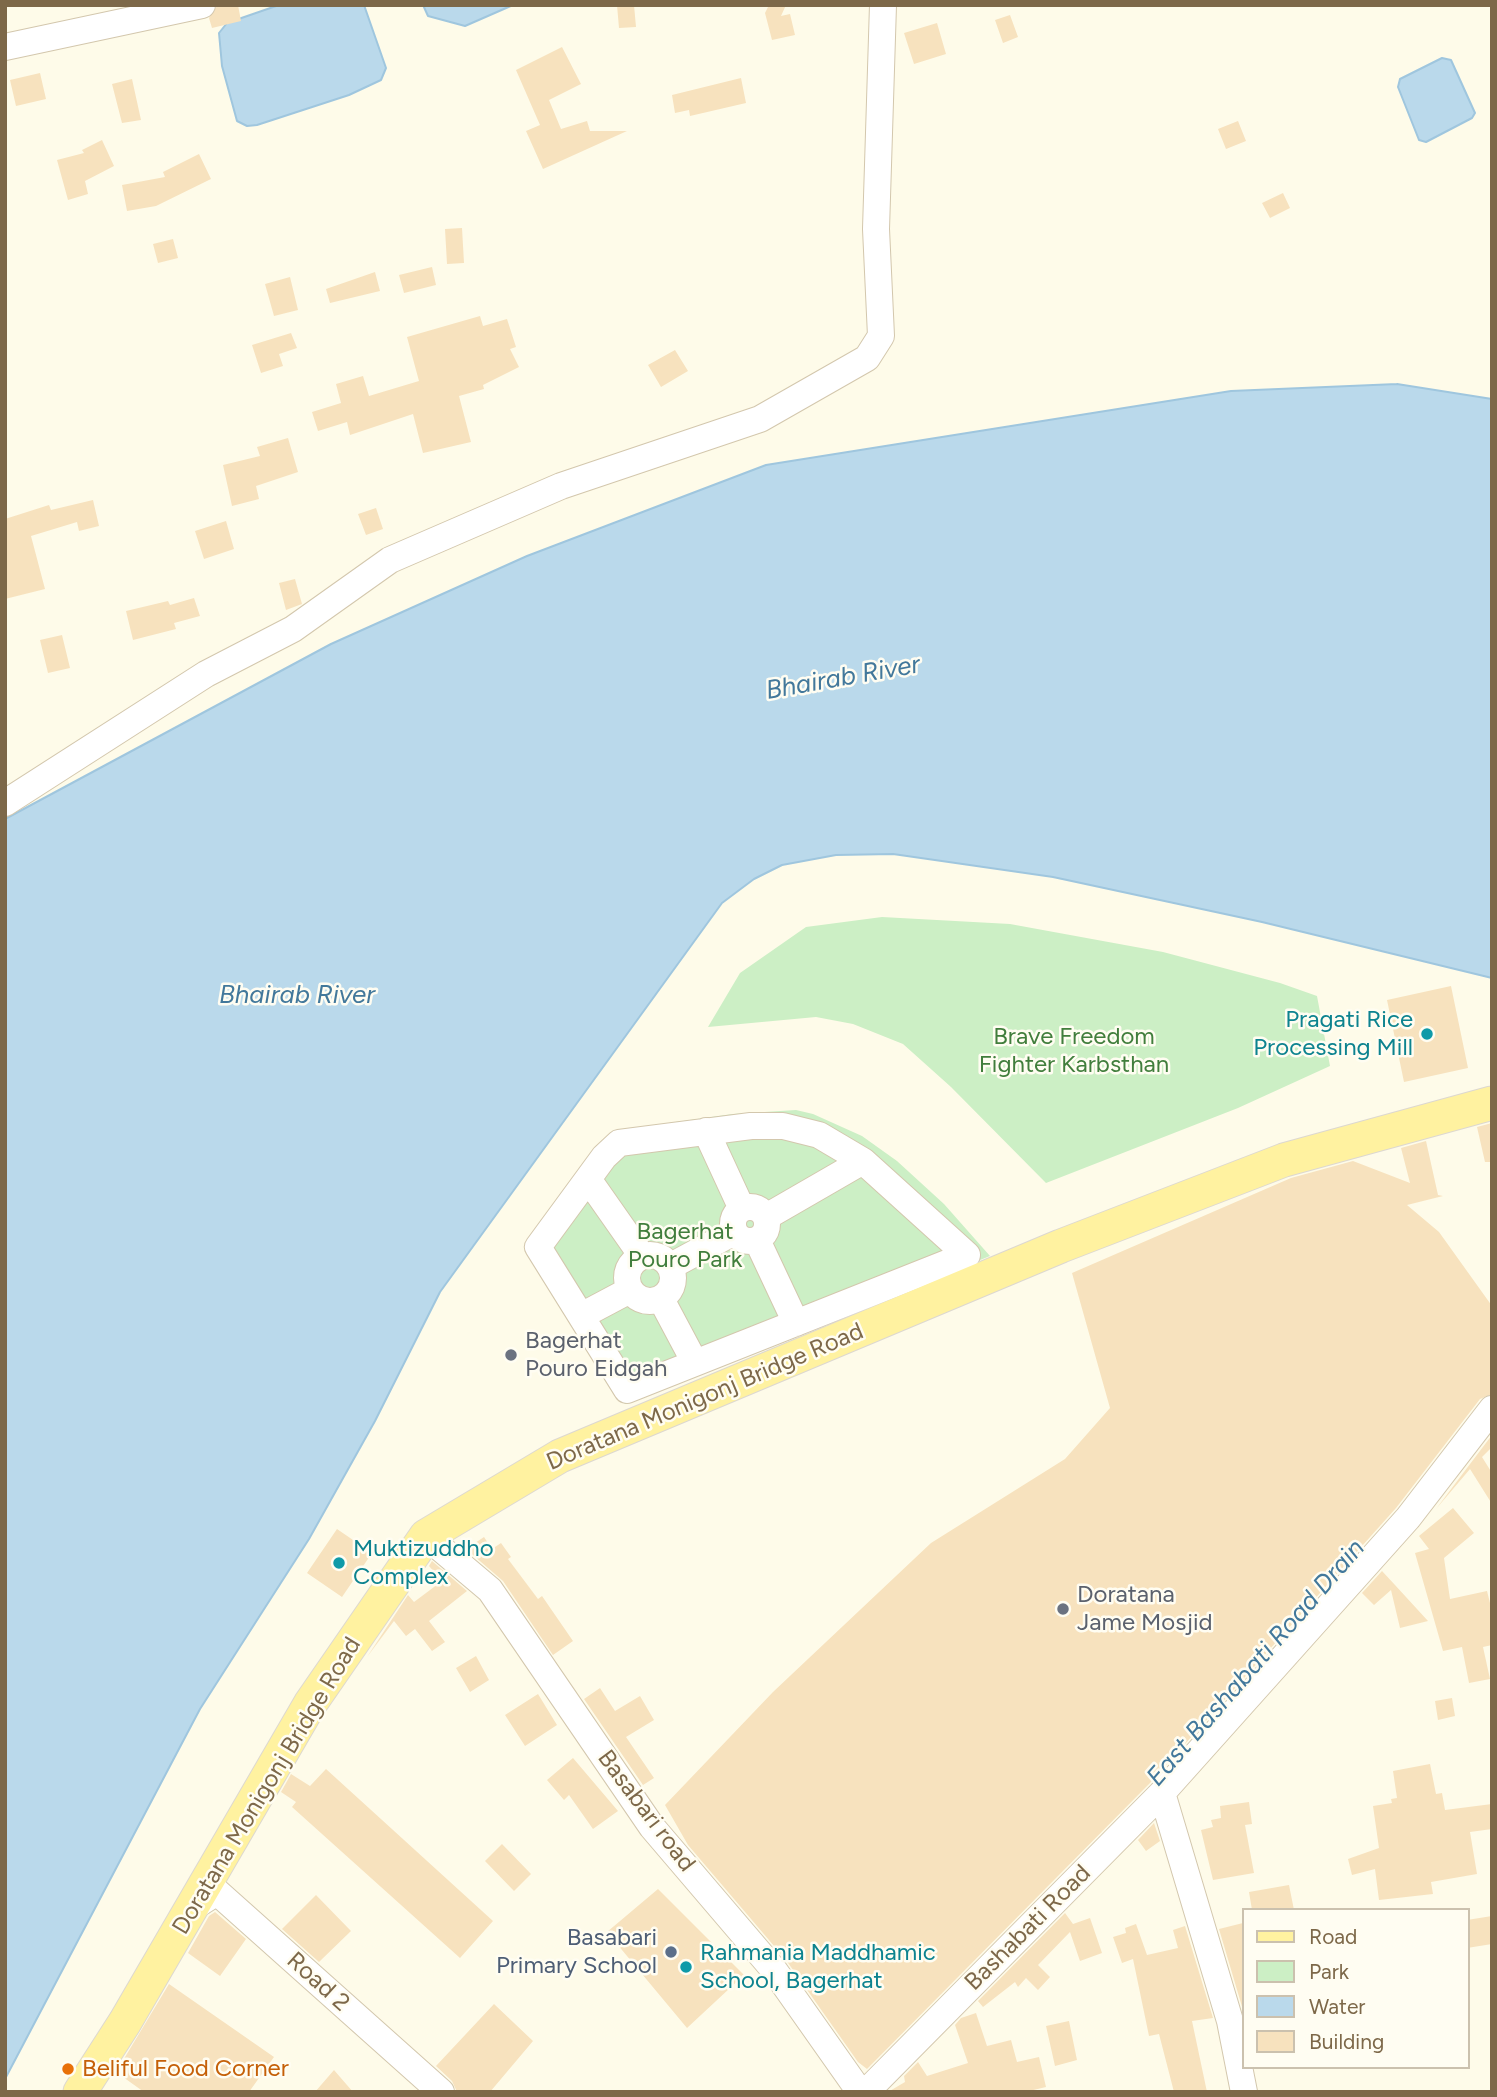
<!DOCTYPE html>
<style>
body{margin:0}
#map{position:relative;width:1497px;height:2097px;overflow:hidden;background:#fefbe9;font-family:Figtree,sans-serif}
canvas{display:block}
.frame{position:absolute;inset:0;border:7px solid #7d6849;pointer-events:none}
.legend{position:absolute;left:1242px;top:1908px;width:228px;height:161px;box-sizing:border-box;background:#fffdf2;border:2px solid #cbc1ae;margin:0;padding:9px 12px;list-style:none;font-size:21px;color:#7d6849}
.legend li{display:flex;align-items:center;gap:14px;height:35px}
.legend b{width:35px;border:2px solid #cbc1ae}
</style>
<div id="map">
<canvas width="1497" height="2097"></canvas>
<div class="frame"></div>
<ul class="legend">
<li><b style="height:9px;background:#fff2a0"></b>Road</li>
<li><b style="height:19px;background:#ccefc5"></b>Park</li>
<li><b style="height:19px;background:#bad9eb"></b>Water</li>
<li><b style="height:19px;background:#f7e2be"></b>Building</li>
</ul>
</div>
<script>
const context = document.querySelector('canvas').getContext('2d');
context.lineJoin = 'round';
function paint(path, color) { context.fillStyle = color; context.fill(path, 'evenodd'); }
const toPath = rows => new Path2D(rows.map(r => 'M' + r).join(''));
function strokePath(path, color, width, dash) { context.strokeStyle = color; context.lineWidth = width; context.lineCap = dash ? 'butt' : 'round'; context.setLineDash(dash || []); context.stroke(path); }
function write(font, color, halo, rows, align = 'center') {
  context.font = font + ' Figtree,sans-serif'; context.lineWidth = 5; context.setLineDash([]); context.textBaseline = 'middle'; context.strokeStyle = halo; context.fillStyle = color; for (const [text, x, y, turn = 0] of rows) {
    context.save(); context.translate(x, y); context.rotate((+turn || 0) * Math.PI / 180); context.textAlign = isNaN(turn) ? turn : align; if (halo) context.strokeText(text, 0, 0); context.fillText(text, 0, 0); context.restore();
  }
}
paint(toPath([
 [882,917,1010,924,1163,952,1280,983,1317,996,1330,1066,1238,1108,1046,1183,951,1087,903,1044,853,1024,816,1017,708,1027,740,973,806,927],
 [796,1110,813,1114,862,1136,897,1161,944,1204,990,1256,625,1404,530,1248,620,1133,626,1129,733,1114]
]), '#ccefc5');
const water = toPath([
 [279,5,364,5,386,68,381,80,349,95,257,125,247,126,237,121,222,66,219,33,227,23,279,5],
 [423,5,513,5,465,26,428,16,423,5],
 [1442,58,1451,60,1475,113,1472,118,1426,142,1419,140,1398,87,1400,79,1442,58],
 [1397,384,1492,399,1492,978,1262,922,1053,877,893,854,836,855,782,865,754,879,722,903,440,1292,375,1421,309,1539,200,1709,5,2079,5,819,331,644,527,556,766,465,1231,391,1397,384]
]);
paint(water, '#bad9eb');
strokePath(water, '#9fc6de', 2);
paint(toPath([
 [238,5,241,21,212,28,209,18,217,6],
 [617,5,634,5,636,27,619,28],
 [769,5,786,5,781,16,790,14,795,35,772,40,765,13],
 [1010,15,1018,37,1003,43,995,20],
 [937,23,946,54,914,64,904,33],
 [562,47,581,84,549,100,561,129,587,121,590,131,627,131,543,169,526,131,540,125,516,70],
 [40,73,46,99,16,106,10,80],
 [741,78,746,103,690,116,689,110,675,113,672,95],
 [132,79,141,120,122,123,112,84],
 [1238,121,1246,141,1226,149,1218,129],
 [102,140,114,166,85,181,88,194,68,200,57,160,84,153,82,150],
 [199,154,211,179,156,206,127,211,122,185,165,177,163,172],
 [1283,193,1290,208,1270,218,1262,203],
 [462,228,464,263,447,264,445,229],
 [173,239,178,258,158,263,153,244],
 [432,267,436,285,404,293,399,275],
 [375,272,380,291,330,303,326,289],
 [290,277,298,310,274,316,265,284],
 [480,316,483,326,507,319,516,347,510,349,519,367,483,385,484,389,459,396,471,442,423,453,413,414,350,435,347,422,318,431,312,412,341,403,336,384,363,376,369,396,419,381,407,337],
 [291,333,297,348,279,354,283,366,261,373,252,345],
 [675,350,688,371,661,387,648,365],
 [288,438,298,472,256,486,259,499,232,506,223,465,260,456,257,447],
 [93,500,99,526,79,531,77,522,31,536,45,589,5,599,5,519,49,505,51,510],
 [376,508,383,529,366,535,358,514],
 [226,521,234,549,204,559,195,531],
 [295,579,302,604,286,610,279,583],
 [194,598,200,616,174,623,176,629,133,640,126,611,168,601,170,605],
 [62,635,70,668,48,673,40,640],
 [1451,986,1468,1068,1404,1082,1387,1000],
 [1492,1123,1492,1162,1485,1162,1477,1127],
 [1426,1141,1438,1195,1443,1196,1407,1205,1439,1232,1492,1306,1492,1394,1480,1399,1396,1508,1151,1782,867,2069,858,2062,786,1960,688,1845,665,1805,773,1692,931,1543,1065,1459,1110,1408,1072,1273,1291,1178,1353,1161,1410,1183,1401,1148],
 [1492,1435,1492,1447,1482,1457,1492,1473,1492,1504,1470,1469,1436,1509],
 [1453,1508,1474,1533,1444,1558,1450,1599,1487,1591,1492,1611,1492,1645,1483,1647,1490,1679,1469,1683,1462,1647,1443,1651,1415,1553,1429,1549,1419,1536],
 [337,1529,372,1553,342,1597,307,1573],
 [484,1537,492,1549,501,1543,511,1557,508,1559,538,1599,542,1596,573,1641,553,1655,503,1581,466,1549],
 [432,1561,467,1591,429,1621,445,1642,432,1651,415,1629,406,1636,394,1621,367,1657,408,1595,414,1602,442,1581,429,1566],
 [1382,1571,1395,1585,1428,1621,1400,1628,1391,1590,1374,1605,1362,1593],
 [476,1656,489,1680,470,1692,456,1668],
 [600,1688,615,1711,640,1696,654,1720,626,1737,654,1778,643,1785,584,1699],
 [538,1694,557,1725,525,1746,505,1715],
 [1452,1698,1455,1716,1438,1720,1435,1701],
 [573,1758,618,1811,593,1829,569,1795,564,1800,547,1780],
 [1430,1764,1436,1794,1442,1793,1445,1810,1492,1804,1492,1829,1470,1832,1477,1874,1431,1882,1433,1894,1379,1900,1375,1869,1352,1875,1348,1859,1379,1848,1373,1806,1392,1803,1391,1799,1397,1798,1393,1771],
 [326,1769,493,1921,460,1958,292,1807,296,1802,281,1792,291,1774,310,1786],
 [1249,1802,1252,1824,1245,1825,1254,1873,1213,1880,1201,1830,1213,1827,1211,1820,1221,1818,1220,1806],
 [1154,1823,1160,1841,1146,1851,1138,1840],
 [502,1844,531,1874,514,1891,485,1861],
 [1289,1885,1294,1910,1252,1910,1249,1892],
 [658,1889,744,1975,687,2028,607,1932],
 [316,1895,351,1931,319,1962,282,1929],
 [215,1912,246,1939,220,1976,188,1953,209,1916],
 [1065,1913,1073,1924,1090,1918,1102,1953,1080,1961,1070,1932,1038,1965,1050,1977,1038,1990,1026,1978,1018,1987,1015,1982,983,2007,978,2001],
 [1492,1916,1492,1944,1467,1948,1467,1920],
 [1243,1923,1243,2010,1219,1929],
 [1136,1924,1147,1955,1178,1948,1173,1930,1185,1926,1213,2018,1192,2021,1207,2092,1174,2092,1159,2034,1149,2036,1133,1959,1122,1963,1113,1937,1126,1933,1125,1928],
 [169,1984,274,2057,249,2092,144,2092,116,2072],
 [494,2004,533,2041,490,2092,457,2092,452,2081,436,2066],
 [976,2013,987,2046,1011,2040,1017,2062,1039,2057,1046,2087,1025,2092,888,2092,905,2082,904,2076,918,2062,927,2076,968,2063,955,2025,961,2018],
 [1069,2021,1077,2060,1055,2066,1046,2026],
 [334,2070,353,2092,315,2092]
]), '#f7e2be');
const minor = toPath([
 [5,47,202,5],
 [5,803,206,674,293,629,390,560,561,486,760,419,867,358,881,336,876,229,883,5],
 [751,1126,783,1126,819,1135,863,1161,967,1255,627,1390,538,1247,604,1157,619,1143,751,1126],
 [706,1131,742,1209],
 [588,1179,642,1256],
 '733 1224a17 17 0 1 1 34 0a17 17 0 1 1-34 0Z',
 [766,1217,863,1161],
 [757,1240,796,1323],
 '627 1278a23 23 0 1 1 46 0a23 23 0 1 1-46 0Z',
 [671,1266,734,1232],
 [661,1299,694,1361],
 [581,1316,630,1290],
 [426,1536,490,1590,652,1827,774,1970,860,2092],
 [1162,1793,1230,2021,1244,2092],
 [192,1908,217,1892,441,2092],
 [866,2092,1162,1793,1408,1518,1492,1409]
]);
const major = toPath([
 [80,2092,125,2022,310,1704,426,1536,560,1456,1061,1246,1284,1160,1492,1103]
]);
strokePath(minor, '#d3c7ad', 28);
strokePath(major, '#ddd8d0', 35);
strokePath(minor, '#fff', 26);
strokePath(major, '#fff2a0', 33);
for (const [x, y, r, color] of [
 [1427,1034,7,"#0f9aa8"],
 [511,1355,7,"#6b7280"],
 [339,1563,7,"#0f9aa8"],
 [1063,1609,7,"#6b7280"],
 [671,1952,7,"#5c6f8a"],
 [686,1967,7,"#0f9aa8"],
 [68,2069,7,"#e8710a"]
]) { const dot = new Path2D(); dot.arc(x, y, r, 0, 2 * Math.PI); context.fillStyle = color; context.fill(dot); strokePath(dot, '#fffdf2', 2.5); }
write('24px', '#0d838f', '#fffdf2', [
 ["Pragati Rice",1413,1020,"right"],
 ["Processing Mill",1413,1048,"right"],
 ["Muktizuddho",353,1549],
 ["Complex",353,1577],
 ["Rahmania Maddhamic",700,1953],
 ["School, Bagerhat",700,1981]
], 'left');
write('24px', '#417e3c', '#fffdf2', [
 ["Brave Freedom",1074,1037],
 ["Fighter Karbsthan",1074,1065],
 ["Bagerhat",685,1232],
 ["Pouro Park",685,1260]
]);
write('24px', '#5b616d', '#fffdf2', [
 ["Bagerhat",525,1341],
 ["Pouro Eidgah",525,1369],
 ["Doratana",1077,1595],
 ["Jame Mosjid",1077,1623]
], 'left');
write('24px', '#7d6849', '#fffdf2', [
 ["Doratana Monigonj Bridge Road",705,1397,-23],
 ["Doratana Monigonj Bridge Road",267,1786,-59],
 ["Basabari road",646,1811,53],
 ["Bashabati Road",1028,1928,-45],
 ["Road 2",318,1982,42]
]);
write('24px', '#4e5e75', '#fffdf2', [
 ["Basabari",657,1938],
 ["Primary School",657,1966]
], 'right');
write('24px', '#c56008', '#fffdf2', [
 ["Beliful Food Corner",82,2069]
], 'left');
write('italic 26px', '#42789b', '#fffdf2', [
 ["Bhairab River",843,678,-10],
 ["Bhairab River",297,995],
 ["East Bashabati Road Drain",1256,1663,-49]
]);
</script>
